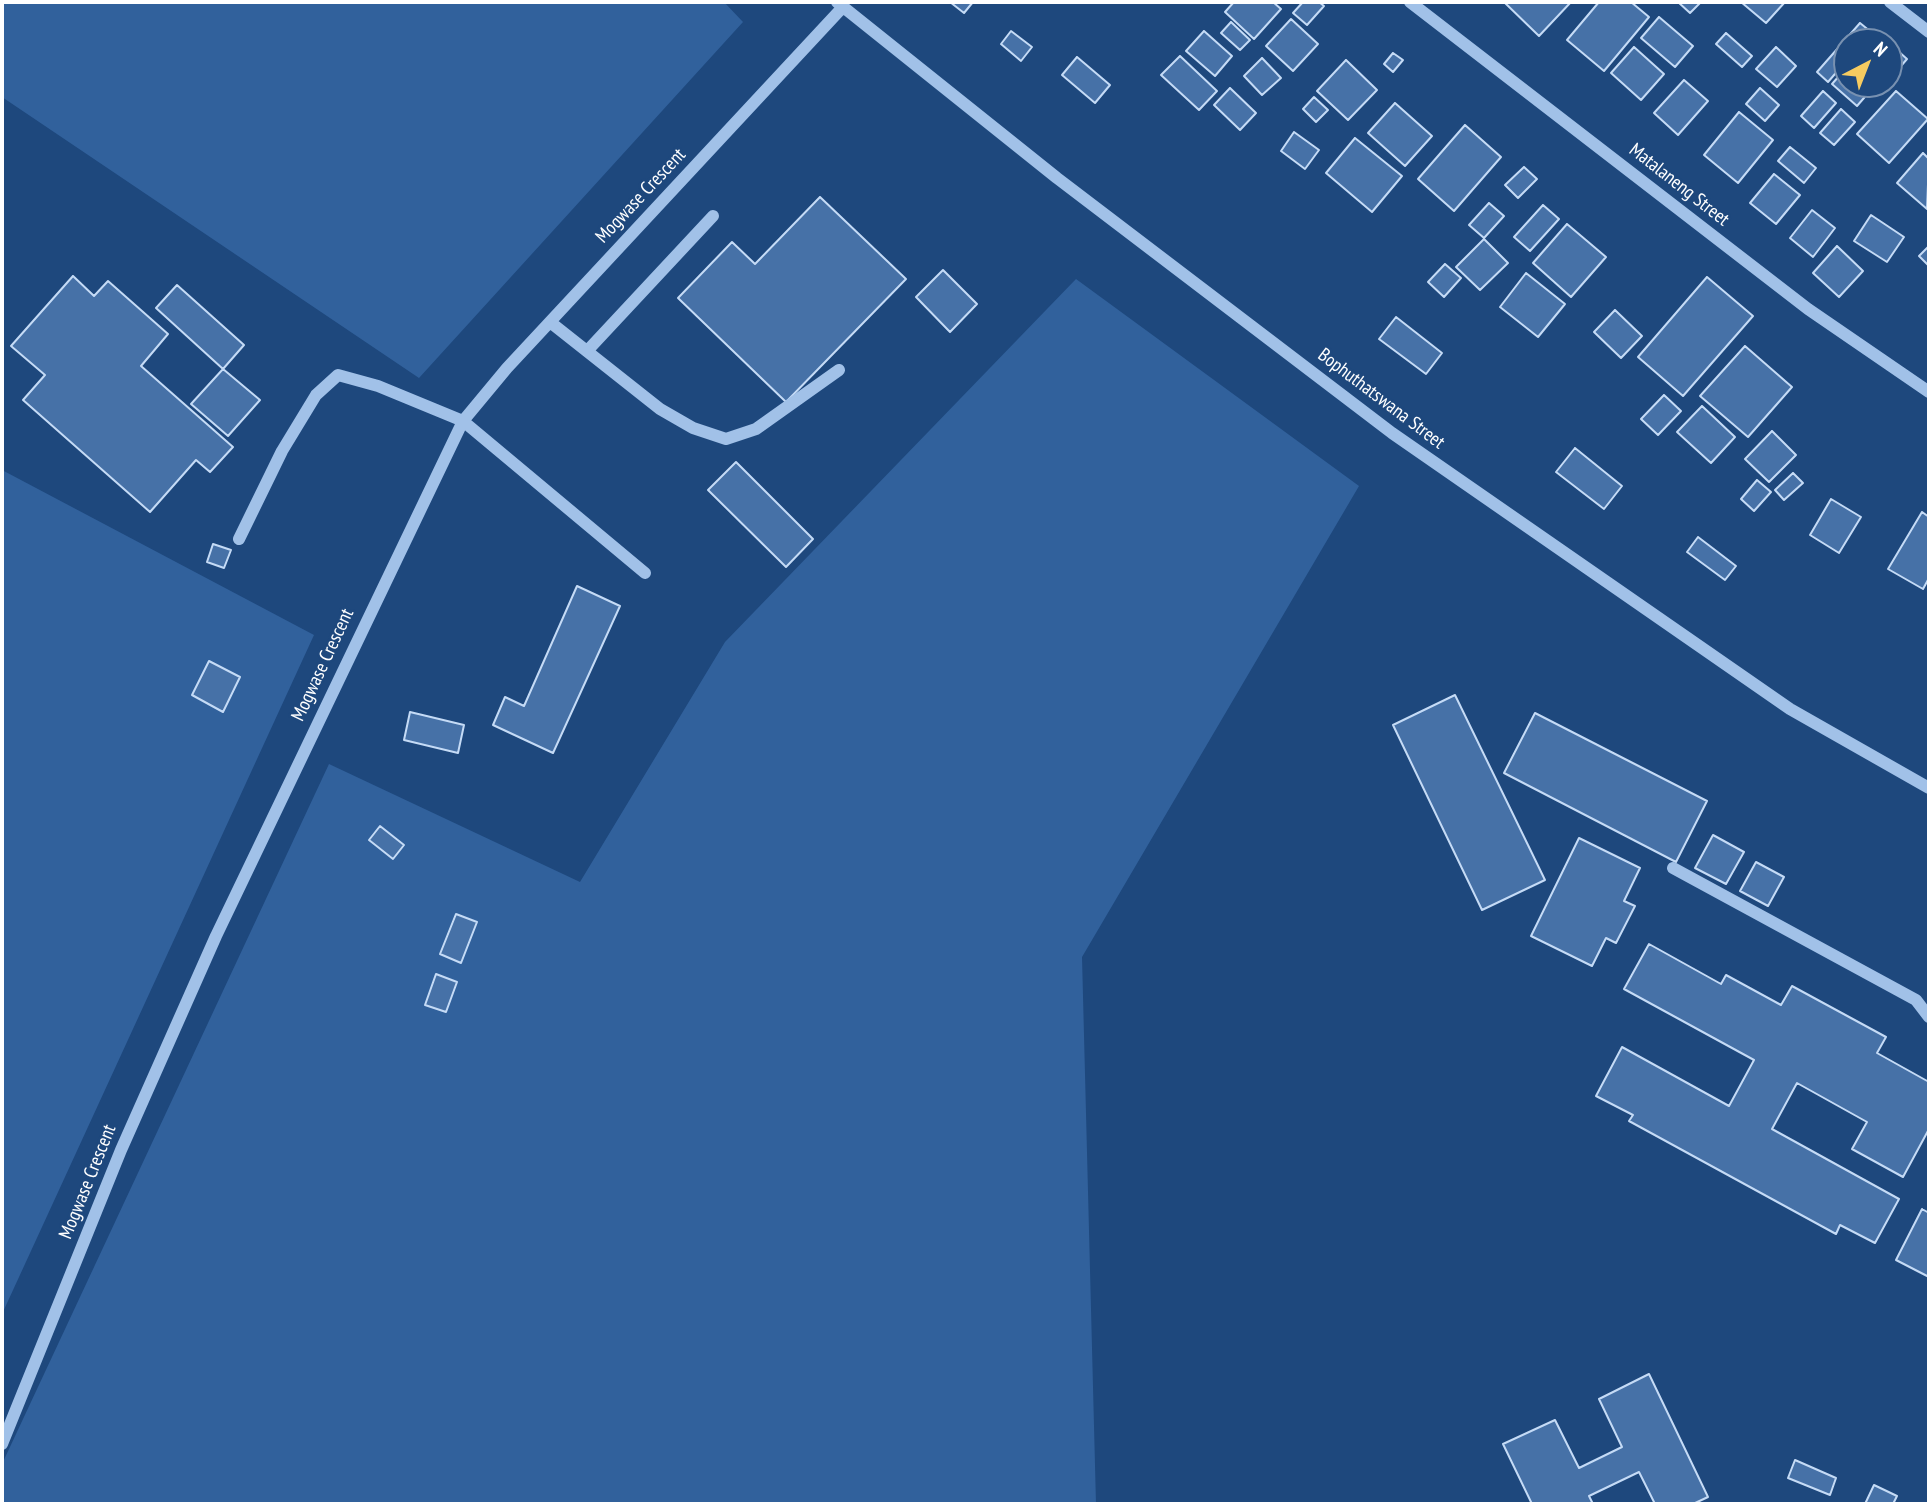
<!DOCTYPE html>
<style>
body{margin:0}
#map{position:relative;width:1931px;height:1506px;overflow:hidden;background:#1e487d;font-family:"PT Sans Narrow",sans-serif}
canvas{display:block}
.frame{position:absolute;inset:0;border:4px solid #fff;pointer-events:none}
.north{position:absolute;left:1833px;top:28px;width:70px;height:70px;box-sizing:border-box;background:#1e487d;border:2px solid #7891b1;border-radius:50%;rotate:42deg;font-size:19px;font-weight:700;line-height:28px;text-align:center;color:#fff}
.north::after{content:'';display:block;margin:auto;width:24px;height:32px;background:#f6cb60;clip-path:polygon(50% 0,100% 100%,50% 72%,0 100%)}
</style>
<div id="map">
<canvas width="1931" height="1506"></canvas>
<div class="frame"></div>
<div class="north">N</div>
</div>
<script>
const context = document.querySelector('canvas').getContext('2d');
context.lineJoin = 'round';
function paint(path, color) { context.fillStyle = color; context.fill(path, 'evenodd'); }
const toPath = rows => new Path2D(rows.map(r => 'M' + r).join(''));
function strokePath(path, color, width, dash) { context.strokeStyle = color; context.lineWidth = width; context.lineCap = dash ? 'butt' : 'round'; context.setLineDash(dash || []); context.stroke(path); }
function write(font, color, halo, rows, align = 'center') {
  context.font = font + ' "PT Sans Narrow",sans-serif'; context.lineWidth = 5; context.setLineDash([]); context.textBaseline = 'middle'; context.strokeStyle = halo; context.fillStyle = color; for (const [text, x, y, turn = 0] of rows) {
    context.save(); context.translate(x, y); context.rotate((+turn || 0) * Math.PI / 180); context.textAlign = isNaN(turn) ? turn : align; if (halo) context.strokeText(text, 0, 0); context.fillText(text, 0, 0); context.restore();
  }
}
paint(toPath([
 [2,2,724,2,743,22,419,378,2,97],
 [1076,279,1359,486,1082,957,1096,1504,2,1504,2,1464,329,764,580,882,725,642],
 [2,470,314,635,2,1314]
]), '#31619c');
const building = toPath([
 [950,2,973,2,964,13,950,2],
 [1234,2,1273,2,1281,9,1254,39,1225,12,1234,2],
 [1303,2,1319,2,1324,6,1307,25,1293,13,1303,2],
 [1504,2,1571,2,1539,36,1504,2],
 [1599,2,1631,2,1649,17,1604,71,1567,40,1599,2],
 [1678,2,1701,2,1690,13,1678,2],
 [1741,2,1785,2,1766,23,1741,2],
 [1659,17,1693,46,1675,67,1641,38,1659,17],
 [1291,19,1318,44,1293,71,1266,46,1291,19],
 [1231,22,1250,40,1240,50,1221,33,1231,22],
 [1860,23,1871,32,1862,42,1847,42,1847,60,1828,82,1817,72,1860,23],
 [1011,31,1032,47,1021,61,1001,44,1011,31],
 [1204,31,1232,56,1215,76,1186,51,1204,31],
 [1876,32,1887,42,1867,42,1876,32],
 [1726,33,1752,56,1742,67,1716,44,1726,33],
 [1889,43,1907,59,1889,80,1889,43],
 [1634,47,1664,74,1641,100,1611,73,1634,47],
 [1776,47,1796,66,1777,87,1756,69,1776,47],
 [1393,53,1403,60,1393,72,1384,64,1393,53],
 [1180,56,1217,91,1199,110,1161,75,1180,56],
 [1077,57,1110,85,1095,103,1062,75,1077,57],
 [1262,58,1281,78,1262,95,1244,76,1262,58],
 [1346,60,1377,90,1348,120,1317,91,1346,60],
 [1847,67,1847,84,1876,84,1857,106,1832,84,1847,67],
 [1684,80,1708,101,1678,135,1654,113,1684,80],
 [1230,88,1256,113,1240,130,1214,105,1230,88],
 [1760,88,1779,105,1765,121,1746,104,1760,88],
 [1823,91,1836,103,1814,128,1801,116,1823,91],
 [1896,91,1928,119,1889,163,1857,134,1896,91],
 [1314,97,1328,110,1316,122,1303,109,1314,97],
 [1395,103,1432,136,1405,166,1368,133,1395,103],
 [1841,109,1855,122,1834,145,1820,133,1841,109],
 [1739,112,1773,140,1738,183,1704,155,1739,112],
 [1465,125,1501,157,1454,211,1418,179,1465,125],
 [1294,132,1319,150,1305,169,1281,151,1294,132],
 [1355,138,1402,176,1372,212,1326,173,1355,138],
 [1790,147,1816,168,1804,183,1778,161,1790,147],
 [1923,153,1929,159,1927,209,1897,183,1923,153],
 [1524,167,1537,179,1518,198,1505,185,1524,167],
 [1774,174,1800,195,1776,224,1750,203,1774,174],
 [820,197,906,279,786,402,678,298,732,242,755,264,820,197],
 [1489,203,1504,216,1484,238,1469,225,1489,203],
 [1543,205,1559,219,1530,251,1514,237,1543,205],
 [1812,210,1835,228,1813,257,1790,238,1812,210],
 [1871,215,1904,237,1887,262,1854,241,1871,215],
 [1567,224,1606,257,1571,297,1533,263,1567,224],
 [1484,239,1508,263,1480,290,1456,267,1484,239],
 [1837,246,1863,271,1839,297,1813,273,1837,246],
 [1929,246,1929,266,1919,256,1929,246],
 [1445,264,1461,278,1444,297,1428,282,1445,264],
 [943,270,977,304,950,332,916,297,943,270],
 [1526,273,1565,304,1538,337,1500,307,1526,273],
 [73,276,94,296,108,281,168,334,141,366,233,447,210,472,196,460,150,512,23,400,45,375,11,346,73,276],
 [1707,277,1753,316,1683,396,1638,357,1707,277],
 [177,285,244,345,223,369,156,308,177,285],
 [1615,310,1642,336,1621,358,1594,332,1615,310],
 [1396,317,1442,353,1426,374,1379,339,1396,317],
 [1745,346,1792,387,1748,437,1700,396,1745,346],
 [223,369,260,400,228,436,191,404,223,369],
 [1664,395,1681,411,1658,435,1641,419,1664,395],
 [1702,406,1735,437,1711,463,1677,432,1702,406],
 [1772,431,1796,455,1769,482,1745,459,1772,431],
 [1575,448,1622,486,1604,509,1556,472,1575,448],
 [736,462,813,539,786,567,708,490,736,462],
 [1793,473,1803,483,1784,500,1775,490,1793,473],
 [1757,480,1771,492,1754,511,1741,499,1757,480],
 [1831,499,1861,517,1839,553,1810,535,1831,499],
 [1922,512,1929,517,1929,578,1923,589,1888,569,1922,512],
 [1698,537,1736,566,1725,580,1687,552,1698,537],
 [213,544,231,550,224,568,207,562,213,544],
 [577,586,620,606,553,753,493,725,505,697,524,706,577,586],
 [209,661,240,677,223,712,192,695,209,661],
 [1455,695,1545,880,1482,910,1393,725,1455,695],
 [410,712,464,725,458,753,404,740,410,712],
 [1535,713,1707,801,1676,862,1504,773,1535,713],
 [380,826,404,845,393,859,369,840,380,826],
 [1713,835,1744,852,1726,884,1695,868,1713,835],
 [1579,838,1640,868,1624,901,1635,906,1616,943,1606,938,1592,966,1531,936,1579,838],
 [1756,862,1784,877,1768,906,1740,891,1756,862],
 [456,914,477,922,461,963,440,954,456,914],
 [1649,944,1721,984,1726,975,1781,1005,1792,986,1886,1037,1877,1053,1929,1082,1929,1129,1903,1177,1852,1149,1867,1122,1797,1083,1772,1129,1899,1199,1875,1243,1840,1225,1836,1234,1629,1121,1633,1115,1596,1096,1622,1047,1729,1106,1754,1060,1624,989,1649,944],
 [436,974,457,982,446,1012,425,1005,436,974],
 [1922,1209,1929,1213,1929,1277,1896,1260,1922,1209],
 [1649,1374,1708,1497,1693,1504,1655,1504,1639,1472,1589,1496,1593,1504,1532,1504,1503,1444,1555,1420,1579,1468,1622,1447,1599,1399,1649,1374],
 [1795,1460,1836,1478,1830,1495,1788,1478,1795,1460],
 [1874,1485,1897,1496,1893,1504,1865,1504,1874,1485]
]);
paint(building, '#4671a7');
strokePath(building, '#c5dbf6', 2);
strokePath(toPath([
 [837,2,1057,178,1392,433,1790,709,1929,788],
 [1410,2,1808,309,1929,392],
 [1890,2,1929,32],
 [550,322,660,409,693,428,726,439,756,429,839,370],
 [588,350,713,216],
 [239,539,282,451,316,395,338,375,378,386,463,421,645,573],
 [1673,868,1916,1000,1929,1017],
 [2,1444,121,1150,216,936,463,421,507,368,842,8]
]), '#a1c1e8', 12);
write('19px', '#fff', '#1e487d', [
 ["Matalaneng Street",1679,185,38],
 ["Mogwase Crescent",641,196,-47],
 ["Bophuthatswana Street",1381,399,37],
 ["Mogwase Crescent",323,665,-65],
 ["Mogwase Crescent",88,1182,-68]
]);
</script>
